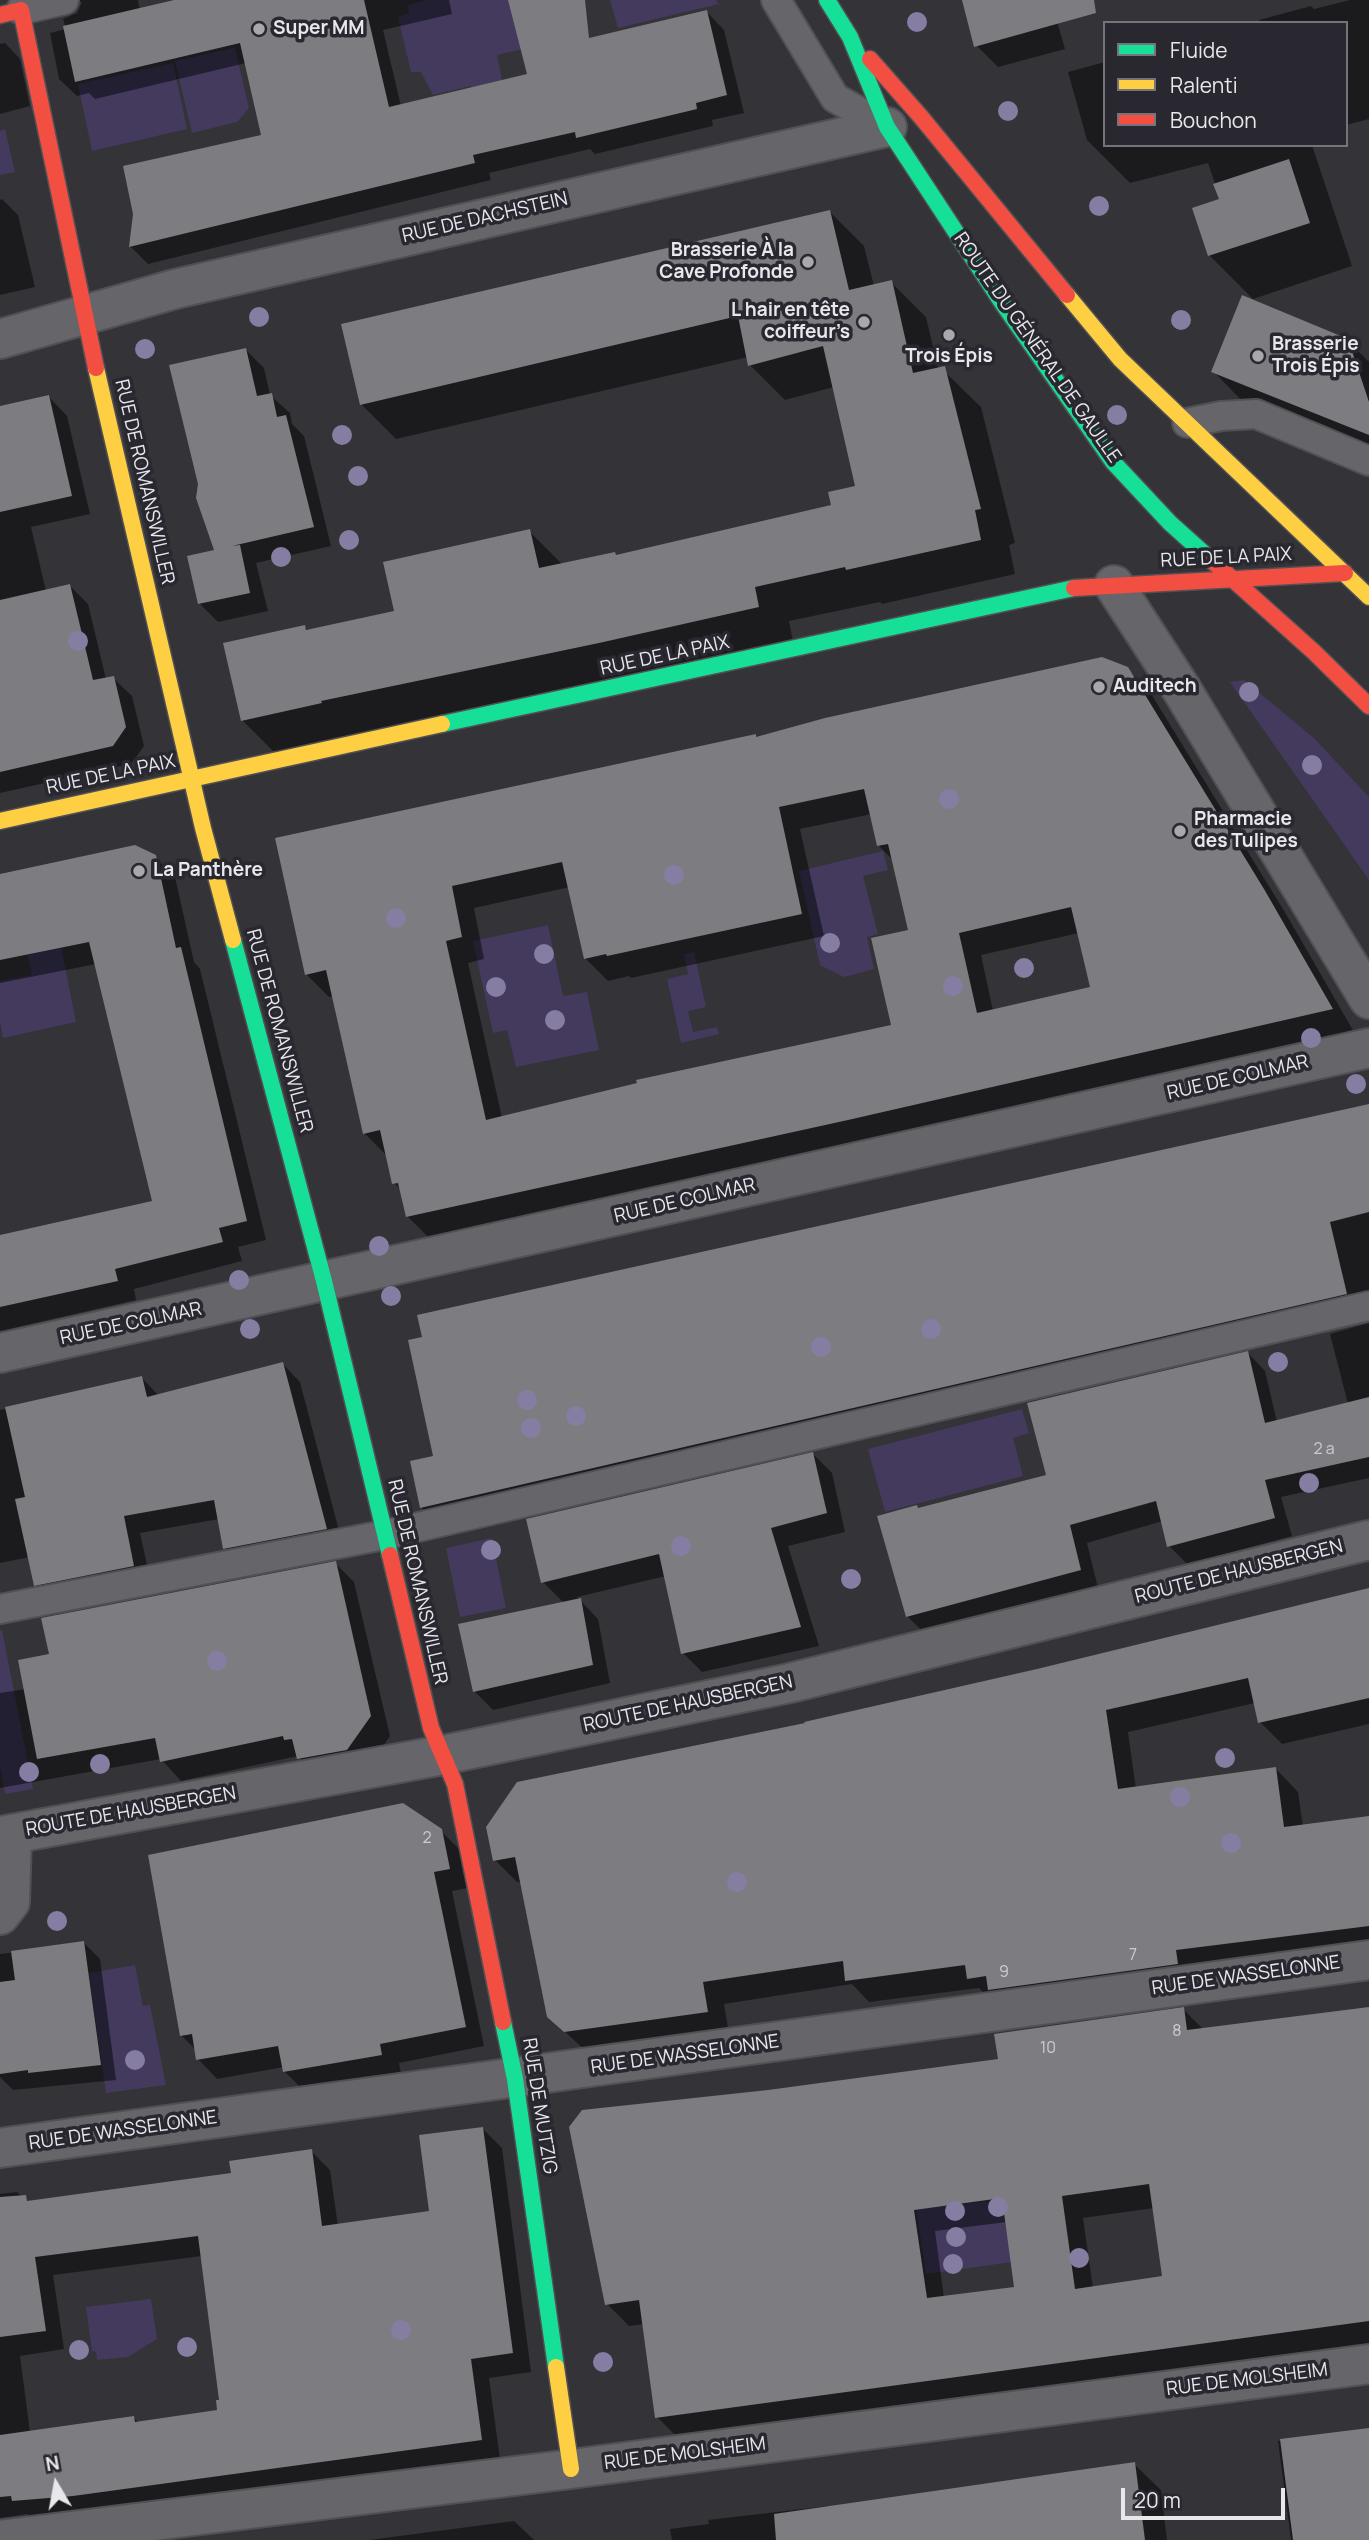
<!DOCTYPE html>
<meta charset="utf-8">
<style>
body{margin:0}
#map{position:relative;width:1369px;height:2540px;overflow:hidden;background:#343337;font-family:Manrope,sans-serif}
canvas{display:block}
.legend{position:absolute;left:1103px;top:21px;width:245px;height:126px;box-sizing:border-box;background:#29272f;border:2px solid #75747b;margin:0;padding:9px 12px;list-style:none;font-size:21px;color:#e8e7ec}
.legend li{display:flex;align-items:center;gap:14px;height:35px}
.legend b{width:35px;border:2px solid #75747b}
.north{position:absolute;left:21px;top:2449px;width:70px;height:70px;-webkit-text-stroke:5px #29272f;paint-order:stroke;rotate:350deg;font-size:19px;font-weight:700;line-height:28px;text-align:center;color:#e8e7ec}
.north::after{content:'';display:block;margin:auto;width:24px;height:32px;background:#e8e7ec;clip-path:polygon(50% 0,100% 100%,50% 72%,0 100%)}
.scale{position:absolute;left:1121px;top:2488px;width:164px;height:32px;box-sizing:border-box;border:4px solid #e8e7ec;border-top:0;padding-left:9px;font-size:21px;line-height:24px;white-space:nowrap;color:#e8e7ec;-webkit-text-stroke:5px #29272f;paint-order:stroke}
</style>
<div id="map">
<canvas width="1369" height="2540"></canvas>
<ul class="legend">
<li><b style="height:9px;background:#16e098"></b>Fluide</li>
<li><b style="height:9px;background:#ffcf43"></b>Ralenti</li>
<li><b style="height:9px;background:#f24e42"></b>Bouchon</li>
</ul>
<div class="north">N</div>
<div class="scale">20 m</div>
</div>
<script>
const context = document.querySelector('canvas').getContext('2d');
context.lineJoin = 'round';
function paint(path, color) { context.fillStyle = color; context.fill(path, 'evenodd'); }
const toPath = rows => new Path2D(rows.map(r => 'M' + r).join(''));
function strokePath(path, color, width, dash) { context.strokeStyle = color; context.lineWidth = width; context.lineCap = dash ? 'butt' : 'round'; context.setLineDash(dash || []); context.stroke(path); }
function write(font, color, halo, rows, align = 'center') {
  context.font = font + ' Manrope,sans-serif'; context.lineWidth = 7; context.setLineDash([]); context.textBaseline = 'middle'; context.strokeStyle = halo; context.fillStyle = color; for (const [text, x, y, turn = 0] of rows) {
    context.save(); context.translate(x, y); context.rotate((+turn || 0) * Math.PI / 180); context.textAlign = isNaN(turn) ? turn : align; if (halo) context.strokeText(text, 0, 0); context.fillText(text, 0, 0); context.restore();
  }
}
paint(toPath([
 [428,0,567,0,575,37,497,55,507,103,477,109,471,86,433,95,421,72,411,72,398,17,409,13,408,5],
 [610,0,716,0,719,4,618,28],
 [235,48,249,108,237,122,192,133,175,61],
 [173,63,187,129,92,151,78,84],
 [5,129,15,172,0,175,0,131],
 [1244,680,1315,739,1369,797,1369,880,1230,682],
 [883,851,888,870,863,876,878,934,867,937,874,969,844,977,820,965,799,871],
 [548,925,563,996,587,992,599,1050,516,1067,507,1030,493,1033,473,941],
 [61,946,76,1022,3,1038,0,1022,0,981,32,975,27,953],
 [694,952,706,1007,688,1011,693,1032,717,1027,719,1034,681,1043,667,979,688,974,684,954],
 [1022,1409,1029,1433,1013,1438,1023,1476,885,1512,868,1449],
 [492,1538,506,1608,460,1617,446,1548],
 [2,1630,33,1789,5,1794,0,1767,0,1631],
 [135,1965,143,2006,150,2005,166,2085,106,2093,89,1973],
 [953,2192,955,2205,1001,2200,1012,2262,926,2274,915,2200],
 [151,2299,157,2339,128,2357,97,2360,96,2352,92,2351,86,2307]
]), '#433a5e');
paint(toPath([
 [71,0,138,0,140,10,182,0,449,0,452,14,383,30,401,106,530,75,707,12,724,30,744,113,712,120,713,126,595,154,590,149,489,173,491,180,148,264,130,246,135,214,263,136,246,63,95,99,89,93,77,96,59,79,50,33,66,29,63,19,77,13,82,2],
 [964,0,1051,0,1065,49,998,67,977,46],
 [1350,0,1369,0,1369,119,1346,125,1346,23,1260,23,1259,20,1311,6,1314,9],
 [5,43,20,59,30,106,0,114,0,44],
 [1105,62,1105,145,1312,145,1352,266,1253,299,1210,256,1195,209,1221,201,1208,163,1130,183,1087,140,1068,72],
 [2,199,18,215,35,287,0,295,0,200],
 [829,211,864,246,874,286,891,282,926,317,939,372,945,372,981,407,1015,543,1009,545,1015,574,882,604,880,602,789,621,793,641,277,755,242,720,304,627,309,631,396,613,529,531,563,565,616,556,833,507,857,488,834,387,785,400,750,365,748,357,396,439,361,404],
 [1347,340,1369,362,1369,451,1242,401,1214,372],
 [246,350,264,368,270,395,290,413,292,424,304,436,331,546,256,563,268,611,218,622,199,603,217,551],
 [49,397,67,416,90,514,31,527,46,591,70,586,88,604,106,679,113,678,132,696,144,746,131,764,0,793,0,409],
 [1127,669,1150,692,1286,914,1354,1032,430,1239,407,1216,402,1191,394,1183,387,1156,364,1133,334,996,329,997,306,974,277,839,755,736,758,738],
 [872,814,879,846,893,860,910,931,893,1026,502,1118,468,963,484,959,474,908,570,887,585,958,608,981,629,976,631,978,824,936,800,829],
 [1079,933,1092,989,993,1011,981,955],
 [155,857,175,877,194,962,200,969,266,1240,238,1247,242,1261,134,1289,136,1300,0,1331,0,1237,155,1202,96,964,0,983,0,876],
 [1369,1105,1369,1310,440,1525,422,1508,435,1458],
 [1369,1323,1369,1478,1281,1497,1292,1536,1187,1564,1169,1546,1163,1521,1087,1543,1098,1588,925,1634,907,1616,919,1509,1048,1476,1248,1353,1265,1371,1277,1422,1348,1404,1330,1334],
 [283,1364,300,1382,343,1546,242,1566,225,1548,219,1519,140,1533,151,1583,53,1602,36,1585,30,1557,0,1563,0,1410,142,1378,159,1396],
 [813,1454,832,1473,845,1532,788,1546,819,1646,702,1672,683,1653,666,1576,577,1597,598,1619,610,1683,493,1710,474,1691,564,1603,543,1582],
 [335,1563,354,1582,390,1736,367,1769,318,1778,298,1756,181,1781,161,1759,0,1788,0,1693,26,1689,51,1655],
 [1369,1590,1369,1724,1282,1744,1260,1722,1255,1703,1128,1732,1136,1789,1276,1769,1298,1792,1303,1827,1369,1818,1369,1950,991,2000,979,1988,869,2002,852,1984,724,2004,729,2034,588,2053,549,2017,521,1882,517,1882,495,1860,807,1725],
 [441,1831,461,1851,468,1888,452,1891,484,2046,399,2063,401,2074,304,2091,285,2072,284,2067,217,2079,198,2059,196,2050,181,2035],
 [84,1943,100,1959,116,2080,13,2090,0,2077,0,1954],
 [1369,2008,1369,2345,679,2439,657,2417,644,2324,629,2326,607,2304,1000,2061,1183,2009,1204,2030],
 [1154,2208,1164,2277,1093,2288,1083,2218],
 [1007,2222,1016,2289,944,2298,935,2231],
 [483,2129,502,2148,531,2372,489,2378,500,2459,32,2519,27,2514,0,2518,0,2194,17,2192,28,2203,233,2174,311,2151,330,2170,338,2226,431,2213],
 [202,2256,221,2401,219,2412,139,2423,134,2418,30,2432,20,2356,64,2349,53,2275],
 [1366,2430,1369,2433,1369,2540,1291,2540,1278,2441],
 [1134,2464,1161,2490,1167,2540,672,2540,670,2529,709,2524,708,2520,828,2506,830,2508],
 [514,2521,534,2540,369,2540]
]), '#0007');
paint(toPath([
 [174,0,364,0,389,107,527,74,508,0,585,0,589,38,707,10,727,95,696,103,697,109,576,138,575,132,473,155,475,163,129,247,133,214,123,166,261,135,240,43,75,82,63,26],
 [962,0,1094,0,1096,13,974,47],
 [1289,159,1310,223,1208,256,1192,208,1219,199,1213,184],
 [830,210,849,290,892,280,913,373,945,366,981,509,975,510,981,540,846,570,845,567,755,587,759,607,599,643,321,701,322,703,241,721,223,643,305,625,306,630,394,611,383,562,530,529,539,568,615,552,616,555,831,505,828,492,855,486,823,346,748,366,738,316,360,405,341,324],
 [1242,295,1348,339,1369,402,1369,435,1211,372],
 [246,348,257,396,272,393,277,417,286,415,314,527,232,546,240,545,250,593,198,604,187,556,214,550,196,498,198,484,169,365],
 [49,395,72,496,0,512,0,406],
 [70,584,93,680,114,676,126,727,113,746,0,772,0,600],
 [1102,657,1128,667,1264,889,1333,1009,848,1120,406,1217,398,1183,392,1184,380,1130,363,1134,326,970,305,975,275,838,756,734,756,737,825,718],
 [864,789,877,846,888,844,908,930,871,938,891,1025,636,1080,637,1083,486,1120,446,941,462,937,452,886,562,862,584,959,606,954,607,956,802,914,779,807],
 [1071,907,1090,987,977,1013,959,933],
 [135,845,156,855,176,948,181,947,247,1221,219,1228,223,1242,115,1269,118,1281,0,1307,0,1235,152,1201,89,942,0,960,0,874],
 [1369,1104,1369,1212,1330,1222,1347,1294,420,1508,410,1461,433,1456,408,1340,422,1337,417,1315],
 [1248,1351,1265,1423,1369,1397,1369,1457,1265,1480,1275,1518,1167,1547,1156,1501,1070,1525,1081,1570,906,1617,877,1516,917,1505,918,1508,1046,1475,1027,1403],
 [283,1362,327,1529,223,1549,214,1500,124,1516,134,1566,34,1586,15,1499,25,1497,5,1407,142,1376,147,1397],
 [813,1452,827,1513,771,1528,801,1627,681,1654,659,1554,541,1583,526,1519],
 [336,1561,371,1716,347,1750,297,1759,292,1739,284,1740,283,1736,160,1762,155,1738,37,1759,18,1660,49,1654,41,1618],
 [1369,1588,1369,1698,1258,1723,1248,1678,1106,1710,1118,1789,1276,1767,1284,1827,1369,1816,1369,1926,1176,1950,1178,1964,988,1990,986,1976,967,1979,965,1965,845,1981,843,1961,703,1982,708,2012,564,2032,547,2017,515,1857,493,1861,486,1827,517,1782,805,1723,804,1722,1037,1669],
 [581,1598,593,1665,473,1692,458,1624],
 [403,1803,442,1829,450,1869,434,1872,466,2027,380,2044,382,2055,283,2072,278,2046,196,2060,192,2034,180,2036,148,1855],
 [84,1941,101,2065,28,2073,28,2070,0,2074,0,1982,15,1980,11,1951],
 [1184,2007,1187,2030,1369,2007,1369,2321,655,2418,639,2300,605,2305,569,2127,582,2110,768,2090,998,2059,994,2034],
 [1149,2184,1162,2276,1075,2289,1062,2196],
 [1002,2198,1014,2287,927,2298,914,2210],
 [483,2127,513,2353,471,2359,482,2440,73,2496,12,2501,11,2496,0,2497,0,2435,134,2416,135,2422,217,2410,216,2400,219,2400,198,2236,35,2257,46,2331,0,2337,0,2197,26,2195,27,2201,231,2173,229,2161,312,2149,322,2226,429,2211,419,2135],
 [1369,2428,1369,2540,1293,2540,1280,2439],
 [1135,2462,1145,2540,776,2540,774,2514]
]), '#7d7c80');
const lane = toPath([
 [776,0,835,98,887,127],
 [21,10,64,0],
 [1187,423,1221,416,1256,414,1369,461],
 [0,1609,384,1535,1369,1306]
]);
const street = toPath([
 [0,339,175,289,887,127],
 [1114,585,1182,690,1369,999],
 [0,1353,1369,1048],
 [0,1836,443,1755,790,1683,1369,1540],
 [0,1915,10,1902,12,1835],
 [0,2148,1369,1960],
 [0,2540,571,2469,1369,2364]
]);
const fast = toPath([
 [827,0,850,37,887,127,1003,304,1113,462,1170,523,1209,558],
 [442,724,1074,588],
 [233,940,324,1281,390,1555],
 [503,2022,515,2079,556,2367]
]);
const slow = toPath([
 [1067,295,1120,359,1369,597],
 [96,368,203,828,233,940],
 [0,821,442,724],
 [556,2367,571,2469]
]);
const jam = toPath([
 [0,15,21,10,96,368],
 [870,59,921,117,1067,295],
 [1209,558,1314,652,1369,706],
 [1074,588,1345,573],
 [390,1555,431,1728,455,1784,503,2022]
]);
strokePath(lane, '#515054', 32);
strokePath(street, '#515054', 42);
strokePath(fast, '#515054', 19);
strokePath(slow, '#515054', 19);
strokePath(jam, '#515054', 19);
strokePath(lane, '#666569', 28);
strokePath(street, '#666569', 38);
strokePath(fast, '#16e098', 16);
strokePath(slow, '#ffcf43', 16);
strokePath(jam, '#f24e42', 16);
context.fillStyle = '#857ea2';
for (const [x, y] of [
 [917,22],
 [1008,111],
 [1099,206],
 [259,317],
 [1181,320],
 [145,349],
 [1117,415],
 [342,435],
 [358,476],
 [349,540],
 [281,557],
 [78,641],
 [1249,692],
 [1312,765],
 [949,799],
 [674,875],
 [396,918],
 [830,943],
 [544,954],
 [1024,968],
 [953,986],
 [496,987],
 [555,1020],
 [1311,1038],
 [1356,1084],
 [379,1246],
 [239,1280],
 [391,1296],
 [250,1329],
 [931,1329],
 [821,1347],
 [1278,1362],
 [527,1400],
 [576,1416],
 [531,1428],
 [1309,1483],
 [681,1546],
 [491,1550],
 [851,1579],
 [217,1661],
 [1225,1758],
 [100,1764],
 [29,1772],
 [1180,1797],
 [1231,1843],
 [737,1882],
 [57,1921],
 [135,2060],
 [998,2207],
 [955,2211],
 [956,2237],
 [1079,2258],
 [953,2264],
 [401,2330],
 [187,2347],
 [79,2350],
 [603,2362]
]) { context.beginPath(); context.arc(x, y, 10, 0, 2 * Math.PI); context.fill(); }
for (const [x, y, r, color] of [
 [259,29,7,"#a9a8ad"],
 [808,262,7,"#a9a8ad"],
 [864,322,7,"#a9a8ad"],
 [949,335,7,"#a9a8ad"],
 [1258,356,7,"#a9a8ad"],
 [1099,687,7,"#a9a8ad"],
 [1180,831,7,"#a9a8ad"],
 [139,871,7,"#a9a8ad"]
]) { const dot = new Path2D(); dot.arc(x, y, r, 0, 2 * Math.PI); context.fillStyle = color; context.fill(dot); strokePath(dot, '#29272f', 2.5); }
write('16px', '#cdccd1', null, [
 ["2 a",1324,1450],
 ["2",427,1839],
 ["7",1133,1956],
 ["9",1004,1973],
 ["8",1177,2032],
 ["10",1048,2049]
]);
write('bold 19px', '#e8e7ec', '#29272f', [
 ["Super MM",273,29],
 ["Brasserie À la",794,251,"right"],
 ["Cave Profonde",794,273,"right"],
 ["L hair en tête",850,311,"right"],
 ["coiffeur’s",850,333,"right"],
 ["Brasserie",1272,345],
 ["Trois Épis",1272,367],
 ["Trois Épis",949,357,"center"],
 ["Auditech",1113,687],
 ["Pharmacie",1194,820],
 ["des Tulipes",1194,842],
 ["La Panthère",153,871]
], 'left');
write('19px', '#e8e7ec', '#29272f', [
 ["RUE DE DACHSTEIN",485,218,-13],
 ["ROUTE DU GÉNÉRAL DE GAULLE",1037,348,55],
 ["RUE DE ROMANSWILLER",144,482,77],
 ["RUE DE LA PAIX",1226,558,-3],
 ["RUE DE LA PAIX",665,656,-12],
 ["RUE DE LA PAIX",111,775,-12],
 ["RUE DE ROMANSWILLER",279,1031,75],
 ["RUE DE COLMAR",1238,1078,-13],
 ["RUE DE COLMAR",685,1201,-13],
 ["RUE DE COLMAR",131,1324,-12],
 ["ROUTE DE HAUSBERGEN",1239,1572,-14],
 ["RUE DE ROMANSWILLER",417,1582,77],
 ["ROUTE DE HAUSBERGEN",688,1704,-12],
 ["ROUTE DE HAUSBERGEN",131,1812,-10],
 ["RUE DE WASSELONNE",1246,1976,-8],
 ["RUE DE WASSELONNE",685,2055,-8],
 ["RUE DE MUTZIG",539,2106,81],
 ["RUE DE WASSELONNE",123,2131,-8],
 ["RUE DE MOLSHEIM",1247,2380,-7],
 ["RUE DE MOLSHEIM",685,2454,-7]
]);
</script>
